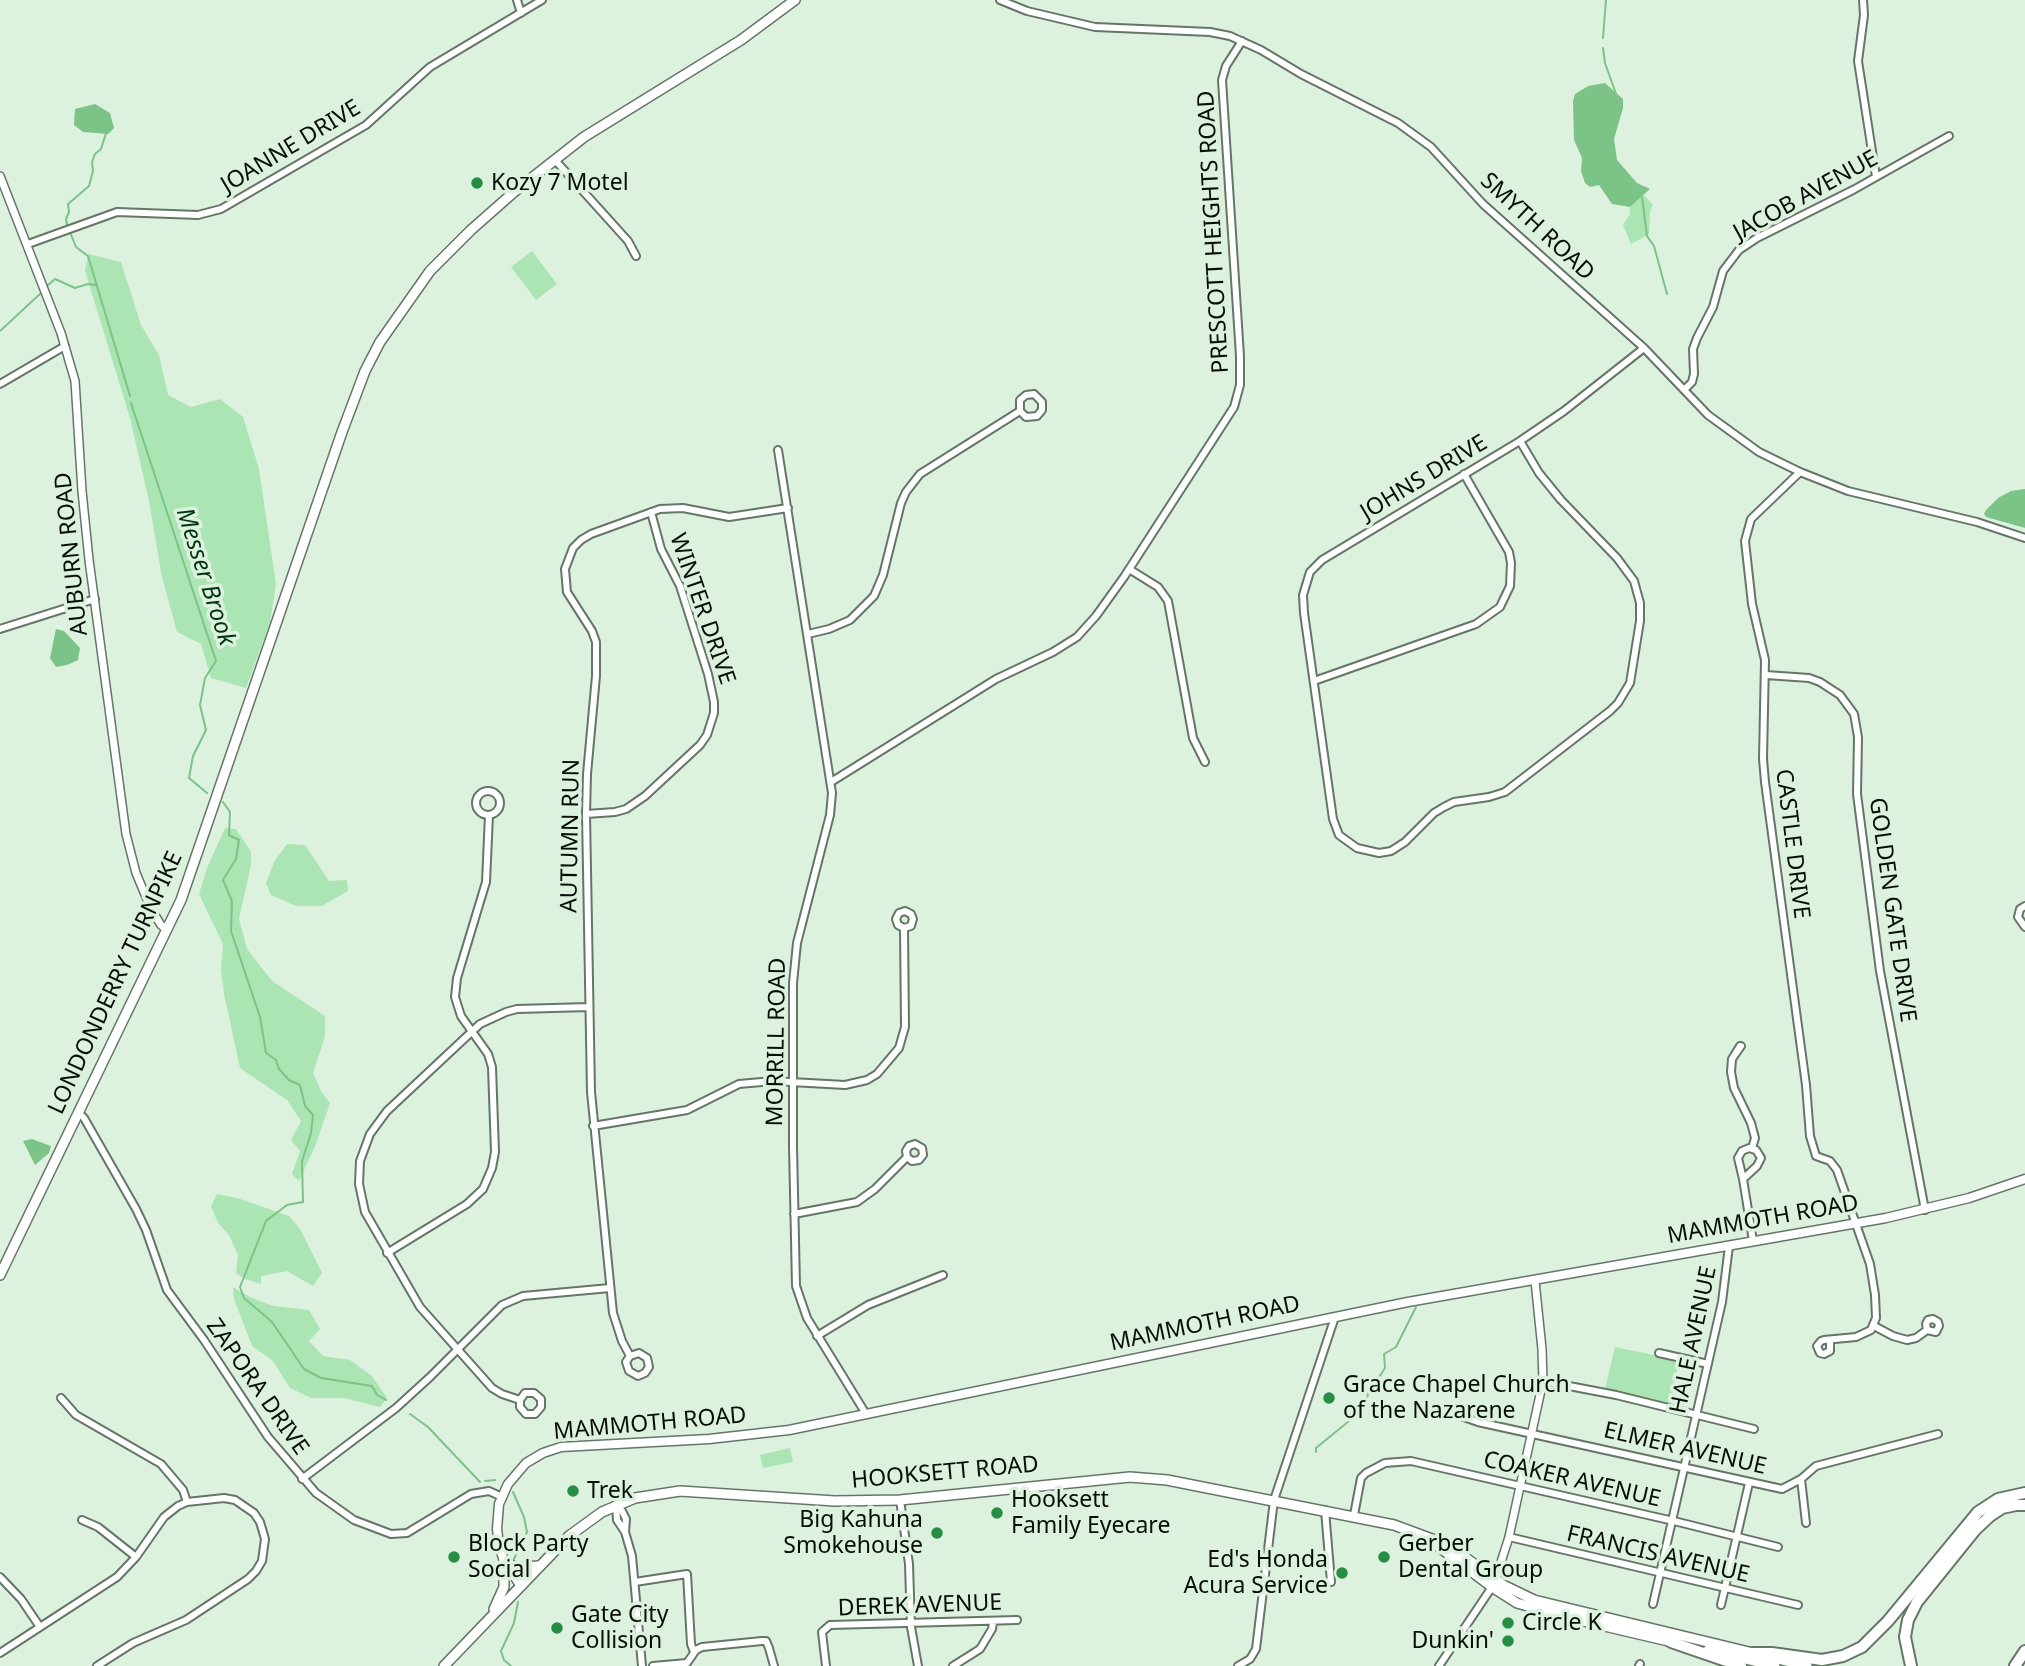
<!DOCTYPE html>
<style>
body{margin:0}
canvas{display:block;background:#ddf1df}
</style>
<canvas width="2025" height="1666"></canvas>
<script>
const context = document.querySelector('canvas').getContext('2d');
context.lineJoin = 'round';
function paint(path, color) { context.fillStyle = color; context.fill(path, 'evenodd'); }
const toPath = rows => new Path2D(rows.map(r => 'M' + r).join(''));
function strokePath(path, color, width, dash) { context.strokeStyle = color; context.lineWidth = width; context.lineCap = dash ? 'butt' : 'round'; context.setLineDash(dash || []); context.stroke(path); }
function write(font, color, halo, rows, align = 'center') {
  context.font = font + ' "Noto Sans",sans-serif'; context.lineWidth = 7; context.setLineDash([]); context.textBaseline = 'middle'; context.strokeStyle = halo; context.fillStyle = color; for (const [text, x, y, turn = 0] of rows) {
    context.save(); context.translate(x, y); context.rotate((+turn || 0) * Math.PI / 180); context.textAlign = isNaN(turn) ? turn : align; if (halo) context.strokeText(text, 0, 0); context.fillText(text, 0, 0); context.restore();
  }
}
paint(toPath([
 [1644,195,1653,205,1650,212,1649,234,1631,244,1623,225,1630,214,1630,207],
 [532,251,557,284,536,300,511,267],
 [88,254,121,262,141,325,159,355,168,395,191,407,220,399,243,417,259,469,276,584,270,622,246,688,211,678,201,644,177,632,162,577,149,501,130,418,85,271],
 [225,828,236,829,251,852,251,865,239,919,247,949,272,981,325,1016,325,1036,313,1073,322,1093,330,1103,316,1144,299,1181,292,1174,300,1151,291,1140,301,1121,287,1100,240,1068,224,994,221,970,223,944,199,894,207,868],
 [287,844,305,845,329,881,347,880,348,891,322,906,296,906,271,895,266,883,274,862],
 [217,1194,240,1199,289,1216,300,1229,322,1273,313,1286,287,1271,261,1276,261,1284,245,1279,236,1273,238,1255,229,1235,218,1223,211,1206],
 [233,1287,250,1297,273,1306,309,1310,320,1329,309,1341,323,1356,350,1360,372,1376,387,1398,380,1407,344,1398,311,1398,290,1388,273,1361,252,1346,234,1299],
 [1615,1347,1679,1360,1670,1404,1605,1389],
 [790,1448,793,1462,763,1468,760,1455]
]), '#abe5b3');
paint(toPath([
 [1605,83,1623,99,1623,108,1614,139,1617,160,1637,183,1650,189,1630,207,1612,204,1599,185,1590,187,1585,183,1581,171,1582,158,1574,140,1573,101,1575,94,1588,86],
 [95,104,110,113,114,128,108,134,83,132,74,125,75,109],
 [2025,489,2025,528,1986,517,1984,514,1986,510,1998,498,2011,491],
 [56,629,64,631,80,648,78,660,67,665,56,667,50,658],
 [32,1139,51,1146,49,1153,35,1165,23,1141]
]), '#7cc388');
strokePath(toPath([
 [1603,38,1606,0],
 [1603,48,1605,63,1616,94],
 [1642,197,1647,236,1654,246,1667,294],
 [67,225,66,219,69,212,68,204,89,186,93,171,92,162,95,154,101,149,106,133],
 [70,232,76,247,88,256,130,396],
 [48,285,55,279,75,288,88,284,95,285],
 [0,331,41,293],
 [131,403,216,661,205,678,200,705,206,730,193,756,189,778,207,793],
 [223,802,230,812,229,835,239,840,236,859,223,880,232,901,231,931,260,1017,266,1053,276,1060,279,1069,289,1080,300,1085,305,1106,313,1115,311,1133,302,1161,303,1202,287,1205,266,1221,240,1287,244,1298,272,1322,304,1369,321,1378,372,1386,377,1395,386,1400],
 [410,1414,428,1427,480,1482],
 [1316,1452,1316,1448,1354,1417,1366,1403,1368,1394,1385,1368,1384,1354,1396,1347,1416,1307],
 [485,1481,495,1480],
 [513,1561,527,1532,524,1517,513,1492],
 [511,1666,504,1660,501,1651,514,1623,518,1602]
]), '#7cc388', 2);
const minor = toPath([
 [517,0,521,13],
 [1000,0,1027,11,1095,27,1210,32,1230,36,1261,50,1301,74,1398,123,1431,147,1483,204,1644,348,1708,415,1759,452,1800,472,1848,491,1977,522,2025,538],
 [1863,0,1864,15,1858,61,1876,177],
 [555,160,628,241,636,256],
 [28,244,117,212,198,215,221,209,366,125,430,67,542,0],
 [0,384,65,346],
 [1684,390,1692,382,1694,374,1693,349,1697,338,1713,307,1723,271,1739,250,1757,238,1853,190,1949,136],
 [1520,441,1539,473,1561,500,1617,558,1634,581,1640,603,1640,621,1630,683,1618,703,1610,711,1505,792,1489,797,1454,802,1444,807,1434,813,1405,842,1391,851,1379,853,1357,848,1339,835,1333,819,1304,613,1303,595,1310,572,1322,560,1520,441,1564,411,1644,348],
 [778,450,832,793,830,815,797,943,793,983,793,1146,796,1286,807,1318,866,1414],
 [1800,472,1751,519,1745,541,1752,604,1765,660,1763,759,1765,782,1806,1085,1810,1136,1816,1156,1830,1161,1837,1170,1870,1264,1875,1295,1876,1318,1871,1330,1856,1337,1824,1340,1821,1341,1817,1346,1820,1353,1824,1354,1830,1351,1830,1340],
 [1129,569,1158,587,1168,601,1193,738,1205,762],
 [0,629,95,599],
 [808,634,829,629,850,620,874,596,883,575,901,503,906,492,920,474,1020,411,1026,417,1037,416,1042,410,1042,402,1034,394,1026,395,1020,400,1020,411],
 [1766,675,1809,678,1820,682,1840,695,1854,714,1858,737,1857,794,1880,971,1925,1210],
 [1314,681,1476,624,1500,607,1510,586,1511,563,1509,552,1464,474],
 [831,782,996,679,1053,652,1077,637,1096,616,1124,577,1234,407,1240,385,1240,356,1222,80,1226,66,1242,41],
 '476 803a12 12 0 1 1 24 0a12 12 0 1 1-24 0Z',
 [586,814,615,812,626,809,645,796,700,745,707,735,714,713,714,702,708,674,680,586,661,549,651,512],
 [2025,906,2020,909,2018,917,2025,927],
 [1732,1059,1741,1046,1740,1046,1732,1059,1731,1072,1734,1088,1751,1123,1755,1138,1752,1148],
 [78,1112,84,1118,136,1209,146,1230,167,1290,204,1340,268,1437,316,1493,354,1520,391,1534,407,1533,471,1494,489,1491,502,1497],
 [593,1126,687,1110,739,1084,773,1081,845,1085,867,1080,877,1074,899,1048,905,1027,904,928,911,926,913,919,911,914,905,911,899,913,896,919,898,925,904,928],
 [1749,1148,1756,1150,1761,1158,1757,1166,1743,1179,1738,1158,1742,1151,1749,1148],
 [1743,1179,1753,1241],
 [794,1214,857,1202,875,1189,907,1157,906,1151,909,1146,915,1144,922,1148,923,1155,919,1160,912,1161,907,1157],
 [387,1253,467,1204,483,1189,492,1168,495,1152,492,1067,488,1054,461,1016,455,997,457,978,486,882,489,815],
 [1874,1326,1893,1336,1907,1340,1916,1338,1927,1330,1936,1332,1939,1326,1938,1322,1933,1319,1928,1320,1926,1324,1927,1330],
 [817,1336,868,1305,943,1275],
 [1659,1353,1708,1364],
 [630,1356,626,1362,629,1371,638,1376,645,1373,649,1367,647,1358,639,1353,630,1356,622,1341,613,1313,591,1092,586,814,587,774,596,676,596,642,592,631,567,592,565,569,573,548,581,540,591,534,660,509,683,508,729,517,788,508],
 [1543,1381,1616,1395,1754,1429],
 [61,1398,76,1415,161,1464,183,1490,187,1502],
 [520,1400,520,1407,526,1414,535,1414,541,1407,541,1399,534,1393,525,1393,520,1400,502,1394,492,1388,420,1307,365,1212,359,1184,360,1161,370,1134,387,1111,480,1024,506,1012,517,1009,589,1007],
 [1438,1408,1478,1422,1782,1489,1801,1479,1816,1466,1938,1434],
 [302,1479,396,1408,430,1377,502,1305,523,1296,610,1288],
 [1801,1479,1806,1523],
 [900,1500,909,1564,911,1627,918,1666],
 [616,1505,617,1520,625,1532,632,1556,642,1666],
 [616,1505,622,1511,626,1519,625,1532],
 [1325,1510,1331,1582],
 [1354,1515,1361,1478,1366,1473,1385,1463,1411,1461,1678,1522,1778,1547],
 [82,1520,98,1527,136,1557],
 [1509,1537,1798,1605],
 [0,1577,21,1599,40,1627],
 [635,1582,687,1574,691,1644,694,1652],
 [1653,1604,1722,1302,1729,1246],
 [1721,1605,1749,1483],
 [0,1653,117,1577,136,1557,164,1517,178,1506,187,1502,224,1498,235,1500,254,1513,260,1522,265,1539,262,1561,256,1571,248,1579,186,1620,133,1643,97,1666],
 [653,1666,687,1663,696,1650,702,1647,762,1641,766,1641,769,1648,774,1666],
 [826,1666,822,1632,830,1625,1017,1620],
 [953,1666,980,1649,992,1629,993,1622],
 [1238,1666,1250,1659,1256,1649,1274,1500,1335,1317],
 [1439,1666,1492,1587],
 [1639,1666,1640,1664]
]);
const tertiary = toPath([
 [0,176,61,333,75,381,82,491,89,560,126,834,136,873,151,909,161,925,167,930],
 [1494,1584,1509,1537,1543,1381,1542,1349,1535,1281]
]);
const secondary = toPath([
 [520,1585,504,1561,499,1545,497,1529,499,1504,508,1484,526,1463,543,1453,561,1447,709,1439,789,1430,1408,1302,1886,1218,1969,1198,2025,1179]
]);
const primary = toPath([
 [0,1275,181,900,342,432,365,371,380,342,430,271,471,230,514,192,584,137,741,40,795,0],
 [1427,1538,1492,1587,1517,1603,1562,1616,1677,1643],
 [504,1561,516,1568,538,1566],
 [494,1609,504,1587,504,1561],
 [1708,1650,1775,1666],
 [444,1666,569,1536,602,1512,635,1498,680,1491,835,1501,900,1500,1130,1477,1167,1480,1394,1525,1448,1545,1503,1585,1534,1600,1807,1666]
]);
const motorway = toPath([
 [1671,1642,1741,1666],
 [1752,1653,1772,1653,1822,1660,1843,1656,1862,1647,1888,1621,1978,1512,1998,1499,2025,1493],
 [1911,1666,1905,1637,1908,1620,1917,1602,1975,1530,1990,1516,2002,1508,2016,1505,2025,1505],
 [2015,1666,2025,1651]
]);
strokePath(minor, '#657667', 10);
strokePath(tertiary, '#657667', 10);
strokePath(secondary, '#657667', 11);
strokePath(primary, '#657667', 12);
strokePath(motorway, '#657667', 14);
strokePath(minor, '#fff', 6);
strokePath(tertiary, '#fff', 7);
strokePath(secondary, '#fff', 8);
strokePath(primary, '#fff', 9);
strokePath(motorway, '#fff', 10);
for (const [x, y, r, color] of [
 [477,183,7,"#268d43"],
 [1329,1398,7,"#268d43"],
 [573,1491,7,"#268d43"],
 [997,1513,7,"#268d43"],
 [937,1533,7,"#268d43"],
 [454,1557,7,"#268d43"],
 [1384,1557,7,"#268d43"],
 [1342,1573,7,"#268d43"],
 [1508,1623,7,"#268d43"],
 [557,1628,7,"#268d43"],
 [1508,1641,7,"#268d43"]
]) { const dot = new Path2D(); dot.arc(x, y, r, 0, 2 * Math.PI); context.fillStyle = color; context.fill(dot); strokePath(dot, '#ddf1df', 2.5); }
write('23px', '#070e08', '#ddf1df', [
 ["JOANNE DRIVE",291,147,-31],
 ["JACOB AVENUE",1806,196,-29],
 ["SMYTH ROAD",1537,227,43],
 ["PRESCOTT HEIGHTS ROAD",1214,232,-93],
 ["JOHNS DRIVE",1424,478,-31],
 ["AUBURN ROAD",72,554,-96],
 ["WINTER DRIVE",702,609,71],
 ["AUTUMN RUN",571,836,-89],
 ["CASTLE DRIVE",1792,844,83],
 ["GOLDEN GATE DRIVE",1892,910,82],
 ["LONDONDERRY TURNPIKE",116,983,-65],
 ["MORRILL ROAD",777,1042,-89],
 ["MAMMOTH ROAD",1763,1220,-10],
 ["MAMMOTH ROAD",1205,1324,-12],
 ["HALE AVENUE",1694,1340,-78],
 ["ZAPORA DRIVE",257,1387,55],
 ["MAMMOTH ROAD",650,1424,-5],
 ["ELMER AVENUE",1685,1449,13],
 ["HOOKSETT ROAD",945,1473,-5],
 ["COAKER AVENUE",1572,1480,13],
 ["FRANCIS AVENUE",1658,1555,13],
 ["DEREK AVENUE",920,1606,-2]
]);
write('23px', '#070e08', '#ddf1df', [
 ["Kozy 7 Motel",491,183],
 ["Grace Chapel Church",1343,1385],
 ["of the Nazarene",1343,1411],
 ["Trek",587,1491],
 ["Hooksett",1011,1500],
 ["Family Eyecare",1011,1526],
 ["Big Kahuna",923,1520,"right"],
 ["Smokehouse",923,1546,"right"],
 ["Block Party",468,1544],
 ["Social",468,1570],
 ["Gerber",1398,1544],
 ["Dental Group",1398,1570],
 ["Ed's Honda",1328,1560,"right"],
 ["Acura Service",1328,1586,"right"],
 ["Gate City",571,1615],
 ["Collision",571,1641],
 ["Circle K",1522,1623],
 ["Dunkin'",1494,1641,"right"]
], 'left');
write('italic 24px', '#003510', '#ddf1df', [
 ["Messer Brook",205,577,72]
]);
</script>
